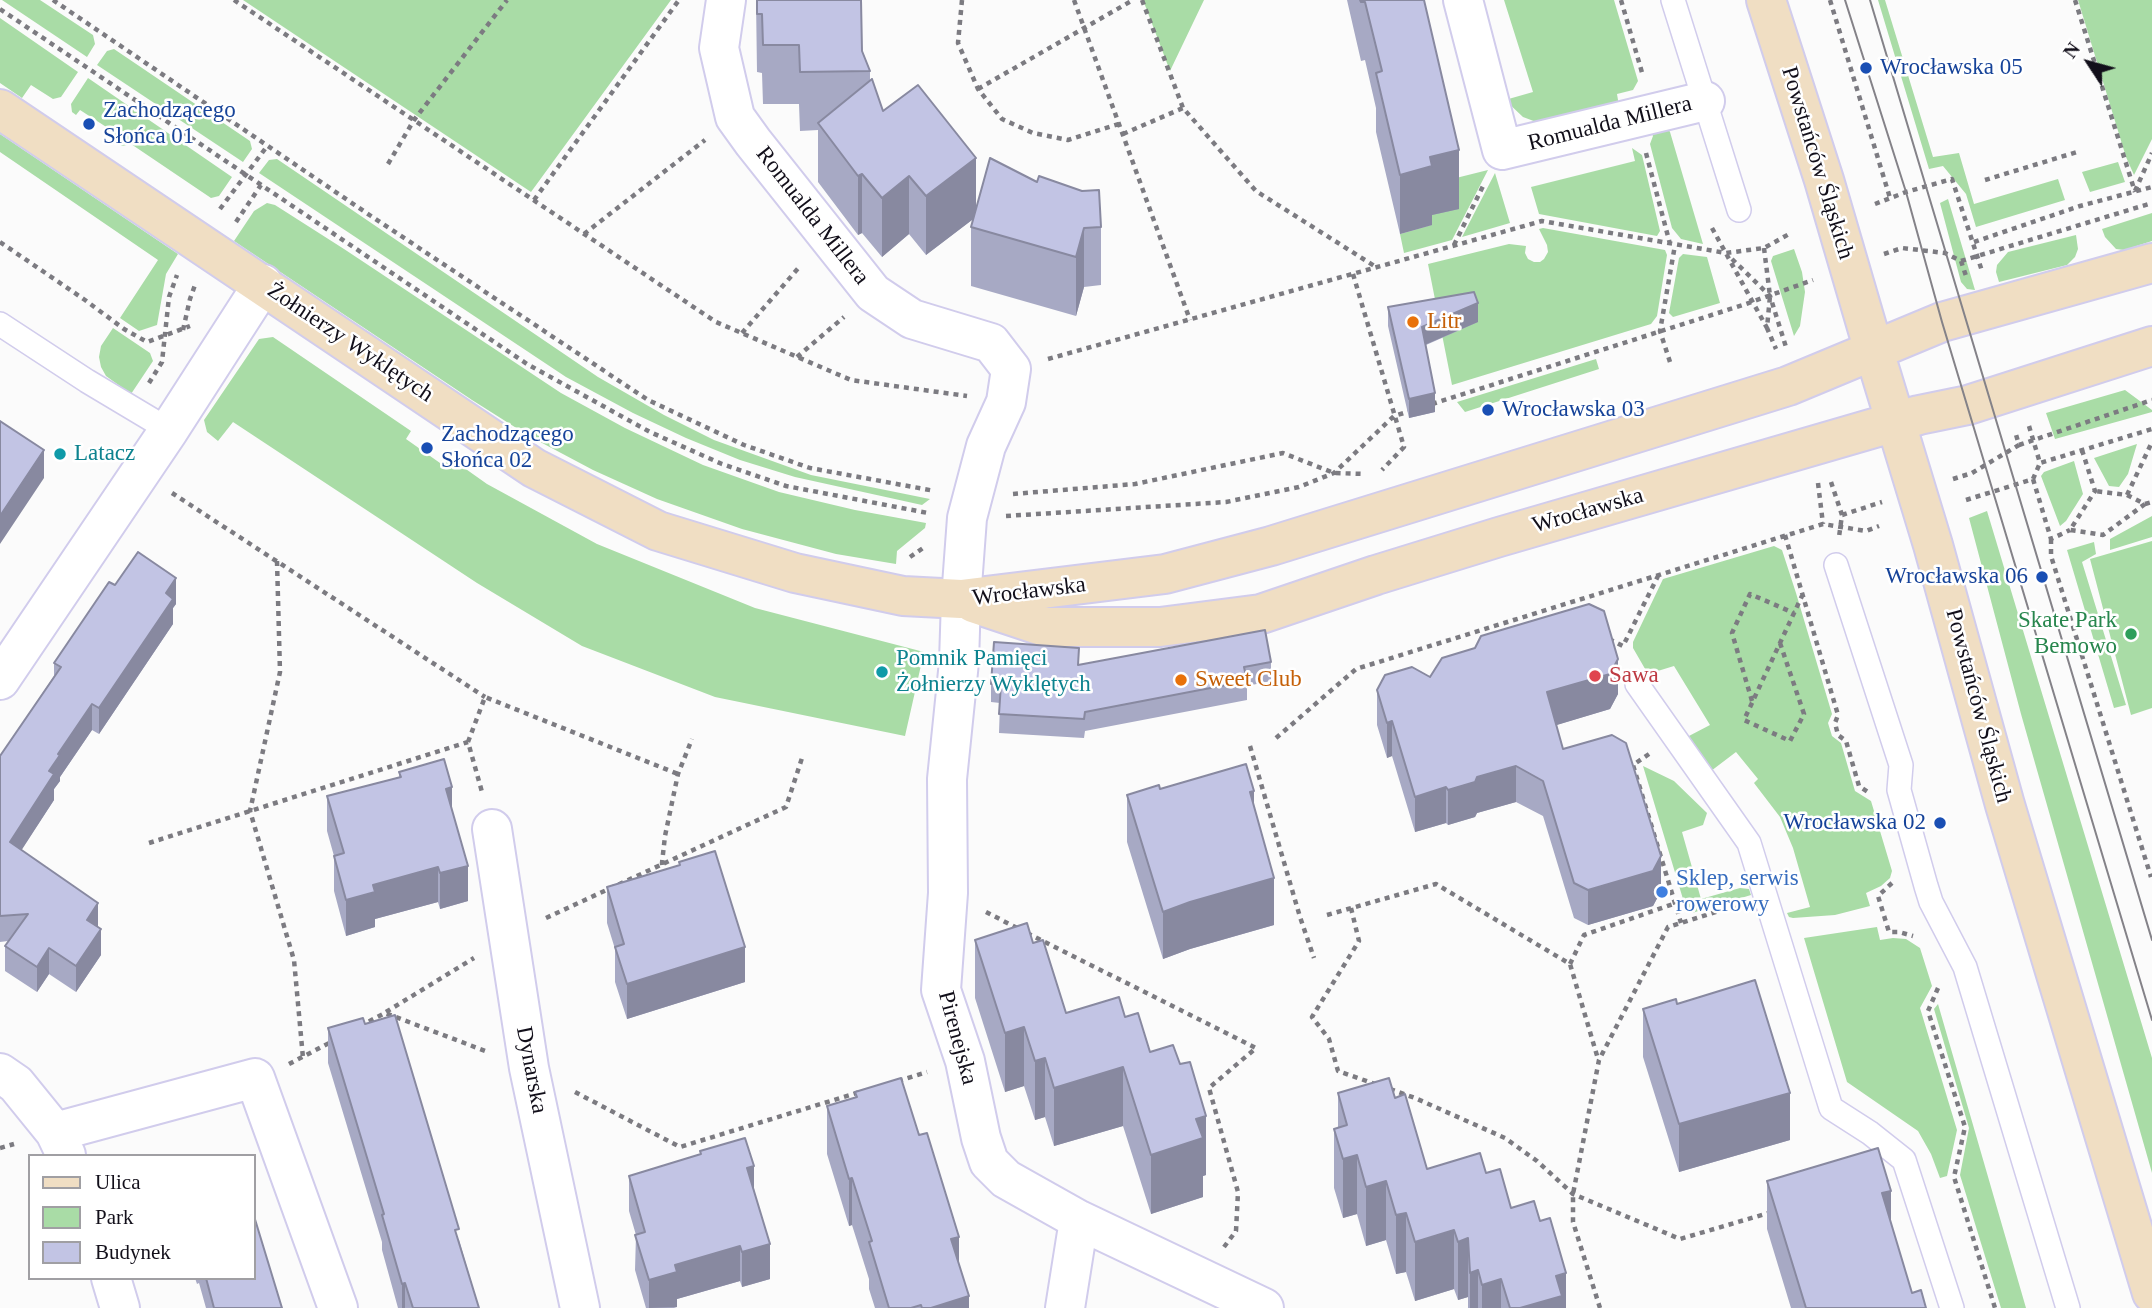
<!DOCTYPE html>
<meta charset="utf-8">
<style>
body{margin:0}
#map{position:relative;width:2152px;height:1308px;overflow:hidden;background:#fbfbfb;font-family:Georgia,serif}
canvas{display:block}
.legend{position:absolute;left:28px;top:1154px;width:228px;height:126px;box-sizing:border-box;background:#fff;border:2px solid #a09fa3;margin:0;padding:9px 12px;list-style:none;font-size:21px;color:#120f1a}
.legend li{display:flex;align-items:center;gap:14px;height:35px}
.legend b{width:35px;border:2px solid #a09fa3}
.north{position:absolute;left:2054px;top:28px;width:70px;height:70px;-webkit-text-stroke:5px #fff;paint-order:stroke;rotate:306deg;font-size:19px;font-weight:700;line-height:28px;text-align:center;color:#120f1a}
.north::after{content:'';display:block;margin:auto;width:24px;height:32px;background:#120f1a;clip-path:polygon(50% 0,100% 100%,50% 72%,0 100%)}
</style>
<div id="map">
<canvas width="2152" height="1308"></canvas>
<ul class="legend">
<li><b style="height:9px;background:#f0dec3"></b>Ulica</li>
<li><b style="height:19px;background:#a9dca6"></b>Park</li>
<li><b style="height:19px;background:#c2c4e4"></b>Budynek</li>
</ul>
<div class="north">N</div>
</div>
<script>
const context = document.querySelector('canvas').getContext('2d');
context.lineJoin = 'round';
function paint(path, color) { context.fillStyle = color; context.fill(path, 'evenodd'); }
const toPath = rows => new Path2D(rows.map(r => 'M' + r).join(''));
function strokePath(path, color, width, dash) { context.strokeStyle = color; context.lineWidth = width; context.lineCap = dash ? 'butt' : 'round'; context.setLineDash(dash || []); context.stroke(path); }
function write(font, color, halo, rows, align = 'center') {
  context.font = font + ' Georgia,serif'; context.lineWidth = 5; context.setLineDash([]); context.textBaseline = 'middle'; context.strokeStyle = halo; context.fillStyle = color; for (const [text, x, y, turn = 0] of rows) {
    context.save(); context.translate(x, y); context.rotate((+turn || 0) * Math.PI / 180); context.textAlign = isNaN(turn) ? turn : align; if (halo) context.strokeText(text, 0, 0); context.fillText(text, 0, 0); context.restore();
  }
}
paint(toPath([
 [2,0,40,0,93,35,95,44,87,57],
 [243,0,671,0,531,192],
 [1143,0,1204,0,1170,71],
 [1504,0,1614,0,1638,81,1633,90,1617,94,1619,106,1539,123,1523,117,1505,100,1533,92],
 [1878,0,1885,0,1933,157,1959,153,1974,204,2058,179,2065,200,1976,227,1966,194,1943,166,1929,169],
 [2078,0,2152,0,2152,139,2134,175,2126,157],
 [0,18,78,72,61,97,53,99,31,85,22,98,0,83],
 [114,49,250,141,252,149,243,162,97,65,107,51],
 [88,78,232,177,219,196,211,198,131,144,122,146,110,138,114,132,80,110,76,115,72,112,71,104],
 [1668,129,1670,132,1703,244,1681,239,1672,228,1650,144,1653,136,1651,131],
 [0,134,178,254,166,274,157,325,139,331,120,318,158,260,0,152],
 [1632,148,1642,155,1660,231,1657,236,1539,214,1531,187,1635,161],
 [277,159,598,377,664,415,714,440,811,475,930,499,922,505,795,477,740,460,686,438,633,413,566,377,259,173,269,160],
 [2118,162,2125,182,2090,192,2082,172],
 [1488,170,1452,240,1404,253,1400,234,1431,225,1430,216,1452,179],
 [1495,173,1510,223,1462,237],
 [1948,199,1975,290,1967,289,1961,282,1940,203],
 [267,203,275,205,344,249,561,393,625,428,703,465,779,492,855,510,926,523,925,528,897,551,896,564,836,554,742,529,657,499,593,470,529,436,472,400,234,241,254,211],
 [2152,213,2152,241,2124,250,2116,249,2105,237,2102,229],
 [1543,228,1665,250,1667,255,1657,316,1651,324,1452,385,1428,264,1509,244,1526,246,1525,253,1528,259,1534,262,1540,262,1544,259,1548,252,1547,245,1539,229],
 [2076,235,2078,249,2075,257,2067,265,1999,282,1996,272,1997,265,2008,252],
 [1794,249,1802,272,1805,292,1800,326,1794,336,1771,261,1773,256],
 [1683,254,1707,257,1720,303,1673,317,1669,313,1679,258],
 [113,328,150,353,153,361,131,394,106,376,101,367,99,357,101,346],
 [273,337,411,431,406,439,440,463,446,455,487,484,597,544,755,608,924,652,905,736,715,697,582,646,477,583,233,422,218,441,207,432,204,420,259,339],
 [1596,359,1599,369,1465,412,1457,402],
 [2125,390,2152,410,2152,412,2055,439,2046,413],
 [2137,444,2128,474,2119,487,2109,486,2094,458],
 [2074,461,2083,494,2066,521,2060,526,2041,476,2044,472],
 [1987,511,2152,1058,2152,1173,2021,714,1969,518],
 [2152,516,2152,537,2110,550,2110,539],
 [2152,541,2152,708,2131,715,2090,559],
 [2094,542,2096,554,2082,562,2126,705,2114,708,2067,550],
 [1774,546,1782,550,1796,593,1832,714,1828,723,1832,736,1841,743,1855,791,1871,801,1892,871,1890,878,1881,886,1866,893,1870,906,1835,915,1793,918,1789,917,1787,913,1810,907,1793,848,1780,817,1754,783,1758,779,1736,752,1711,771,1687,737,1710,725,1674,666,1648,674,1633,648,1633,642,1663,579],
 [1643,766,1674,781,1707,813,1703,825,1682,832,1701,899,1740,888,1749,889,1751,895,1692,913,1686,909],
 [1877,927,1880,940,1893,938,1906,939,1920,948,1932,986,1920,1008,1957,1130,1947,1176,1940,1178,1931,1154,1918,1131,1847,1082,1804,938],
 [1938,1004,2026,1308,2001,1308,1960,1175,1969,1128,1934,1009]
]), '#a9dca6');
const lane = toPath([
 [1673,0,1739,210],
 [0,324,87,381,169,430],
 [1836,565,1901,765,1899,790,1926,886,1931,902,1965,967,2068,1308],
 [1637,684,1749,843,1831,1108,1870,1133,1904,1160,1952,1308]
]);
const street = toPath([
 [726,0,719,48,735,117,753,142,873,293,912,319,991,343,1011,369,1006,402,986,446,967,518,961,599,959,662,947,779,948,893,941,990,965,1061,981,1138,989,1162,1006,1179,1079,1220,1264,1308],
 [1463,0,1502,150,1705,101],
 [0,680,169,430,263,284],
 [492,829,529,1068,580,1308],
 [0,1073,16,1084,55,1132,66,1155],
 [55,1132,255,1078,338,1308],
 [111,1278,120,1308],
 [1065,1308,1079,1220]
]);
const secondary = toPath([
 [1766,0,1824,180,1874,351,1933,545,2005,805,2152,1293],
 [0,109,534,468,658,531,795,573,903,596,961,599,1165,574,1271,546,1788,386,1942,322,2152,263],
 [973,603,1045,627,1160,627,1261,614,1376,575,1499,537,1919,415,1968,405,2152,346]
]);
strokePath(lane, '#d1ccec', 26);
strokePath(street, '#d1ccec', 42);
strokePath(secondary, '#d1ccec', 42);
strokePath(toPath([
 [53,0,371,216,648,400,744,445,810,468,935,491],
 [234,0,716,322,851,380,967,396],
 [962,0,958,43,978,89,1002,119,1033,133,1068,140,1119,124],
 [1074,0,1190,320],
 [1142,0,1183,108,1256,191,1376,267],
 [1621,0,1643,76],
 [1830,0,1890,198],
 [2075,0,2135,192],
 [0,9,527,364,650,432,722,464,786,486,928,513],
 [978,89,1133,0],
 [1123,134,1183,108],
 [1646,153,1670,244],
 [388,164,414,120,507,0],
 [1985,180,2077,152],
 [2135,191,2152,153],
 [534,200,679,0],
 [1875,204,1906,192,1952,179,1982,271],
 [220,209,268,145],
 [236,222,261,185],
 [1712,228,1767,328],
 [584,234,705,140],
 [0,242,85,300,124,329,147,342,190,326],
 [1974,242,2080,206,2152,187],
 [1454,245,1484,184],
 [1764,248,1770,296,1767,328,1776,349],
 [1884,254,1902,248,1945,253,1961,261,1966,276],
 [1732,259,1770,296,1786,347],
 [1961,261,2152,203],
 [1353,274,1404,447,1382,470],
 [183,330,190,299,195,285],
 [742,333,801,265],
 [797,357,844,317],
 [1048,359,1542,221,1726,253,1764,248,1791,233],
 [1670,362,1660,331,1675,245],
 [149,383,162,362,169,297,177,275],
 [1432,404,1743,305,1813,280],
 [2029,426,2040,463,2152,429],
 [2019,445,2152,400],
 [2082,450,2095,491,2070,530,2103,535,2145,504,2127,495,2095,491],
 [1953,479,1972,473,2019,445,2015,431],
 [2033,479,2051,539,2070,530],
 [1831,482,1842,515,1839,537],
 [1818,483,1823,524],
 [172,493,485,697],
 [1013,494,1135,484,1283,453,1334,473,1365,474],
 [2127,495,2152,442],
 [1966,500,2033,479,2040,463],
 [2145,504,2152,502],
 [1842,515,1882,502],
 [1006,516,1226,502,1299,487,1334,473,1394,416,1414,410],
 [1785,535,1838,715,1835,723,1838,735,1846,741,1859,786,1868,792],
 [2051,539,2051,556,2151,877],
 [910,557,926,546],
 [277,561,280,672,250,811,294,960,303,1058],
 [1609,639,1623,646,1659,574],
 [1780,643,1804,714,1790,741,1744,720,1794,613,1802,596],
 [1752,701,1732,633,1750,594,1794,613],
 [1276,738,1356,669,1823,524,1866,531,1879,526],
 [468,742,485,697,678,774],
 [1250,746,1300,917,1314,958],
 [1649,754,1633,765,1681,923],
 [149,843,468,742,482,792],
 [663,875,662,863,665,836,678,774,692,739],
 [1892,883,1878,896,1889,932,1899,932,1913,936],
 [1351,908,1359,941,1312,1017,1329,1039,1338,1071,1375,1084],
 [986,912,1019,929],
 [1327,915,1436,884,1570,964,1598,1059],
 [546,918,786,807,802,758],
 [1027,933,1256,1048,1209,1088,1238,1192,1236,1231,1224,1247],
 [1570,964,1584,935,1676,903],
 [1938,988,1928,1011,1965,1127,1954,1177,1995,1308],
 [386,1012,474,958],
 [360,1026,385,1013,488,1052],
 [289,1064,331,1042],
 [898,1081,927,1072],
 [1390,1089,1415,1098,1505,1138,1537,1161,1573,1194,1680,1239,1772,1212],
 [575,1092,680,1147,860,1092],
 [0,1148,14,1144],
 [1600,1308,1573,1222,1573,1194,1599,1060,1668,927,1738,905]
]), '#7c7b81', 4.5, [5, 5]);
strokePath(lane, '#fff', 23);
strokePath(street, '#fff', 38);
strokePath(secondary, '#f0dec3', 38);
strokePath(toPath([
 [1845,0,1906,192,1942,322,2152,1020],
 [1870,0,2152,940]
]), '#848288', 2);
paint(toPath([
 [756,0,861,0,862,51,870,71,870,81,883,111,976,208,1101,227,1101,285,1084,287,1076,316,971,286,971,227,973,219,926,255,909,234,882,257,862,233,858,235,818,182,818,130,800,131,799,104,763,104,762,73,757,72],
 [1347,0,1424,0,1459,209,1432,215,1432,225,1400,234,1376,132,1376,108,1365,60,1361,61],
 [1388,307,1478,322,1426,345,1435,412,1409,418,1388,326],
 [115,585,176,604,173,608,173,624,99,734,92,730,60,777,60,781,54,789,54,800,21,850,98,927,101,955,76,992,49,974,37,992,5,971,5,946,8,941,0,942,0,756,54,676,54,663],
 [1271,662,1271,681,1247,686,1247,700,1085,731,1084,738,999,733,1000,703,991,702,991,684,1079,665],
 [1430,677,1618,694,1610,709,1556,725,1563,749,1661,891,1653,906,1588,925,1574,918,1543,816,1516,802,1477,813,1475,817,1448,825,1446,823,1415,832,1392,756,1387,758,1377,725,1377,690],
 [399,772,452,811,468,901,440,909,438,902,375,919,375,927,346,936,334,891,334,856,327,831,327,796,399,777],
 [1160,789,1254,807,1274,925,1190,949,1163,959,1127,842,1127,795],
 [679,862,745,982,627,1019,615,982,615,949,607,923,607,887,679,866],
 [975,940,1033,943,1066,1013,1125,1017,1150,1052,1206,1175,1203,1176,1203,1197,1151,1214,1123,1126,1054,1146,1045,1117,1035,1120,1024,1086,1005,1092,975,998],
 [1643,1009,1790,1140,1679,1172,1643,1057],
 [328,1028,459,1240,479,1308,398,1308,382,1250,382,1242,328,1063],
 [855,1092,959,1265,969,1308,875,1308,869,1289,869,1279,852,1225,849,1226,827,1154,827,1106,855,1098],
 [1338,1093,1395,1098,1427,1169,1486,1173,1511,1208,1566,1308,1468,1308,1468,1297,1458,1300,1454,1289,1415,1301,1406,1272,1396,1274,1386,1240,1366,1246,1357,1214,1343,1218,1334,1188,1334,1129,1338,1128],
 [700,1151,754,1189,770,1279,742,1287,740,1281,677,1299,677,1307,674,1308,646,1308,635,1270,636,1235,629,1211,629,1176,700,1154],
 [1767,1181,1891,1223,1912,1293,1926,1308,1791,1308,1767,1229],
 [195,1278,254,1278,282,1308,206,1308,199,1283,197,1284]
]), '#a7a9c4');
paint(toPath([
 [1459,150,1459,209,1432,215,1432,225,1400,234,1400,175,1430,157],
 [976,158,976,217,926,255,926,196],
 [862,174,862,233,858,235,858,176],
 [909,176,909,234,882,257,882,198],
 [1084,228,1084,287,1076,316,1076,257],
 [1478,303,1478,322,1422,346,1422,327],
 [1435,393,1435,412,1409,418,1409,399],
 [44,450,44,478,0,544,0,516],
 [176,578,176,604,173,608,173,624,99,734,99,708,166,593],
 [1618,659,1618,694,1610,709,1547,728,1547,692],
 [92,704,92,730,60,777,60,781,54,789,54,800,10,868,10,842,58,754],
 [1392,721,1392,756,1387,758,1387,723],
 [1516,766,1516,802,1477,813,1475,817,1448,825,1448,790,1477,777],
 [452,787,452,823,446,789],
 [1446,787,1446,823,1415,832,1415,797],
 [1254,791,1254,838,1250,792],
 [1661,856,1661,891,1653,906,1588,925,1588,890],
 [468,866,468,901,440,909,440,873],
 [438,867,438,902,375,919,375,927,346,936,346,900,373,885],
 [1274,878,1274,925,1190,949,1163,959,1163,912,1190,902],
 [98,903,98,929,87,920],
 [101,929,101,955,76,992,76,966],
 [745,947,745,982,627,1019,627,984],
 [49,948,49,974,37,992,37,967],
 [1024,1027,1024,1086,1005,1092,1005,1033],
 [1045,1058,1045,1117,1035,1120,1035,1061],
 [1123,1067,1123,1126,1054,1146,1054,1088],
 [1790,1093,1790,1140,1679,1172,1679,1124],
 [1206,1116,1206,1175,1203,1176,1203,1197,1151,1214,1151,1155,1196,1119],
 [1357,1155,1357,1214,1343,1218,1343,1159],
 [754,1166,754,1201,747,1168],
 [852,1178,852,1225,849,1226,849,1179],
 [1386,1181,1386,1240,1366,1246,1366,1187],
 [1891,1191,1891,1238,1882,1193],
 [1406,1213,1406,1272,1396,1274,1396,1215],
 [1454,1230,1454,1289,1415,1301,1415,1242],
 [959,1237,959,1284,951,1239],
 [1468,1238,1468,1297,1458,1300,1458,1242],
 [770,1244,770,1279,742,1287,742,1252],
 [740,1246,740,1281,677,1299,677,1307,649,1308,649,1280,675,1265],
 [1478,1270,1478,1308,1470,1308,1470,1273],
 [1566,1273,1566,1308,1520,1308,1556,1276],
 [1501,1279,1501,1308,1482,1308,1482,1285],
 [405,1283,405,1308,402,1308,402,1284],
 [969,1296,969,1308,931,1308]
]), '#8889a0');
const building = toPath([
 [757,0,861,0,862,51,870,71,800,72,799,45,763,45,762,14,757,14,757,0],
 [1360,0,1424,0,1459,150,1430,157,1432,166,1400,175,1376,73,1382,71,1365,2,1361,2,1360,0],
 [872,79,883,111,918,85,976,158,926,196,909,176,882,198,862,174,858,176,818,123,872,79],
 [990,158,1037,182,1039,176,1082,191,1099,190,1101,227,1084,228,1076,257,971,227,990,158],
 [1474,292,1478,303,1422,327,1435,393,1409,399,1388,307,1474,292],
 [0,421,44,450,0,516,0,421],
 [138,552,176,578,166,593,173,599,99,708,92,704,58,754,60,755,49,771,54,774,10,842,98,903,87,920,101,929,76,966,49,948,37,967,5,946,28,914,0,916,0,756,61,667,54,663,109,582,115,585,138,552],
 [1589,604,1604,611,1618,659,1610,674,1547,692,1563,749,1612,735,1626,743,1661,856,1653,871,1588,890,1574,883,1543,781,1516,766,1477,777,1475,782,1448,790,1446,787,1415,797,1392,721,1387,723,1377,690,1385,675,1412,667,1430,677,1442,658,1475,648,1481,636,1589,604],
 [1265,630,1271,662,1244,667,1247,681,1085,712,1084,719,999,714,1001,684,991,684,994,642,1079,648,1078,665,1265,630],
 [444,759,452,787,446,789,468,866,440,873,438,867,373,885,375,892,346,900,334,856,344,853,327,796,401,777,399,772,444,759],
 [1246,764,1254,791,1250,792,1274,878,1190,902,1163,912,1127,795,1159,785,1160,789,1246,764],
 [715,851,745,947,627,984,615,947,624,944,607,887,680,865,679,862,715,851],
 [1027,923,1033,943,1043,940,1066,1013,1119,997,1125,1017,1138,1013,1150,1052,1173,1045,1180,1064,1190,1062,1206,1116,1196,1119,1203,1138,1151,1155,1123,1067,1054,1088,1045,1058,1035,1061,1024,1027,1005,1033,975,940,1027,923],
 [1755,980,1790,1093,1679,1124,1643,1009,1676,999,1677,1004,1755,980],
 [395,1015,459,1229,455,1230,479,1308,413,1308,405,1283,402,1284,382,1215,384,1214,328,1028,363,1018,365,1024,395,1015],
 [901,1078,919,1135,927,1133,959,1237,951,1239,969,1296,931,1308,922,1308,921,1305,911,1308,889,1308,869,1242,872,1241,852,1178,849,1179,827,1106,857,1097,855,1092,901,1078],
 [1389,1078,1395,1098,1405,1094,1427,1169,1480,1153,1486,1173,1500,1169,1511,1208,1534,1201,1540,1221,1550,1218,1566,1273,1556,1276,1562,1296,1520,1308,1510,1308,1501,1279,1482,1285,1478,1270,1470,1273,1468,1238,1458,1242,1454,1230,1415,1242,1406,1213,1396,1215,1386,1181,1366,1187,1357,1155,1343,1159,1334,1129,1347,1125,1338,1093,1389,1078],
 [745,1138,754,1166,747,1168,770,1244,742,1252,740,1246,675,1265,677,1272,649,1280,635,1235,645,1232,629,1176,701,1154,700,1151,745,1138],
 [1878,1148,1891,1191,1882,1193,1912,1293,1921,1290,1926,1308,1806,1308,1767,1181,1878,1148],
 [254,1216,282,1308,214,1308,206,1278,254,1278,254,1216]
]);
paint(building, '#c2c4e4');
strokePath(building, '#8889a0', 2);
for (const [x, y, r, color] of [
 [1866,68,7,"#1a4fb4"],
 [89,124,7,"#1a4fb4"],
 [1413,322,7,"#e8710a"],
 [1488,410,7,"#1a4fb4"],
 [427,448,7,"#1a4fb4"],
 [60,454,7,"#0f9aa8"],
 [2042,577,7,"#1a4fb4"],
 [2131,634,7,"#2e9e5b"],
 [882,672,7,"#0f9aa8"],
 [1595,676,7,"#e0444e"],
 [1181,680,7,"#e8710a"],
 [1940,823,7,"#1a4fb4"],
 [1662,892,7,"#3f7fe0"]
]) { const dot = new Path2D(); dot.arc(x, y, r, 0, 2 * Math.PI); context.fillStyle = color; context.fill(dot); strokePath(dot, '#fff', 2.5); }
write('23px', '#164399', '#fff', [
 ["Wrocławska 05",1880,68],
 ["Zachodzącego",103,111],
 ["Słońca 01",103,137],
 ["Wrocławska 03",1502,410],
 ["Zachodzącego",441,435],
 ["Słońca 02",441,461],
 ["Wrocławska 06",2028,577,"right"],
 ["Wrocławska 02",1926,823,"right"]
], 'left');
write('23px', '#120f1a', '#fff', [
 ["Romualda Millera",1610,124,-14],
 ["Powstańców Śląskich",1817,163,73],
 ["Romualda Millera",812,216,52],
 ["Żołnierzy Wyklętych",350,343,34],
 ["Wrocławska",1588,511,-16],
 ["Wrocławska",1029,592,-7],
 ["Powstańców Śląskich",1978,706,75],
 ["Pirenejska",957,1038,75],
 ["Dynarska",531,1070,79]
]);
write('23px', '#c56008', '#fff', [
 ["Litr",1427,322],
 ["Sweet Club",1195,680]
], 'left');
write('23px', '#0d838f', '#fff', [
 ["Latacz",74,454],
 ["Pomnik Pamięci",896,659],
 ["Żołnierzy Wyklętych",896,685]
], 'left');
write('23px', '#27864d', '#fff', [
 ["Skate Park",2117,621],
 ["Bemowo",2117,647]
], 'right');
write('23px', '#be3a42', '#fff', [
 ["Sawa",1609,676]
], 'left');
write('23px', '#366cbe', '#fff', [
 ["Sklep, serwis",1676,879],
 ["rowerowy",1676,905]
], 'left');
</script>
